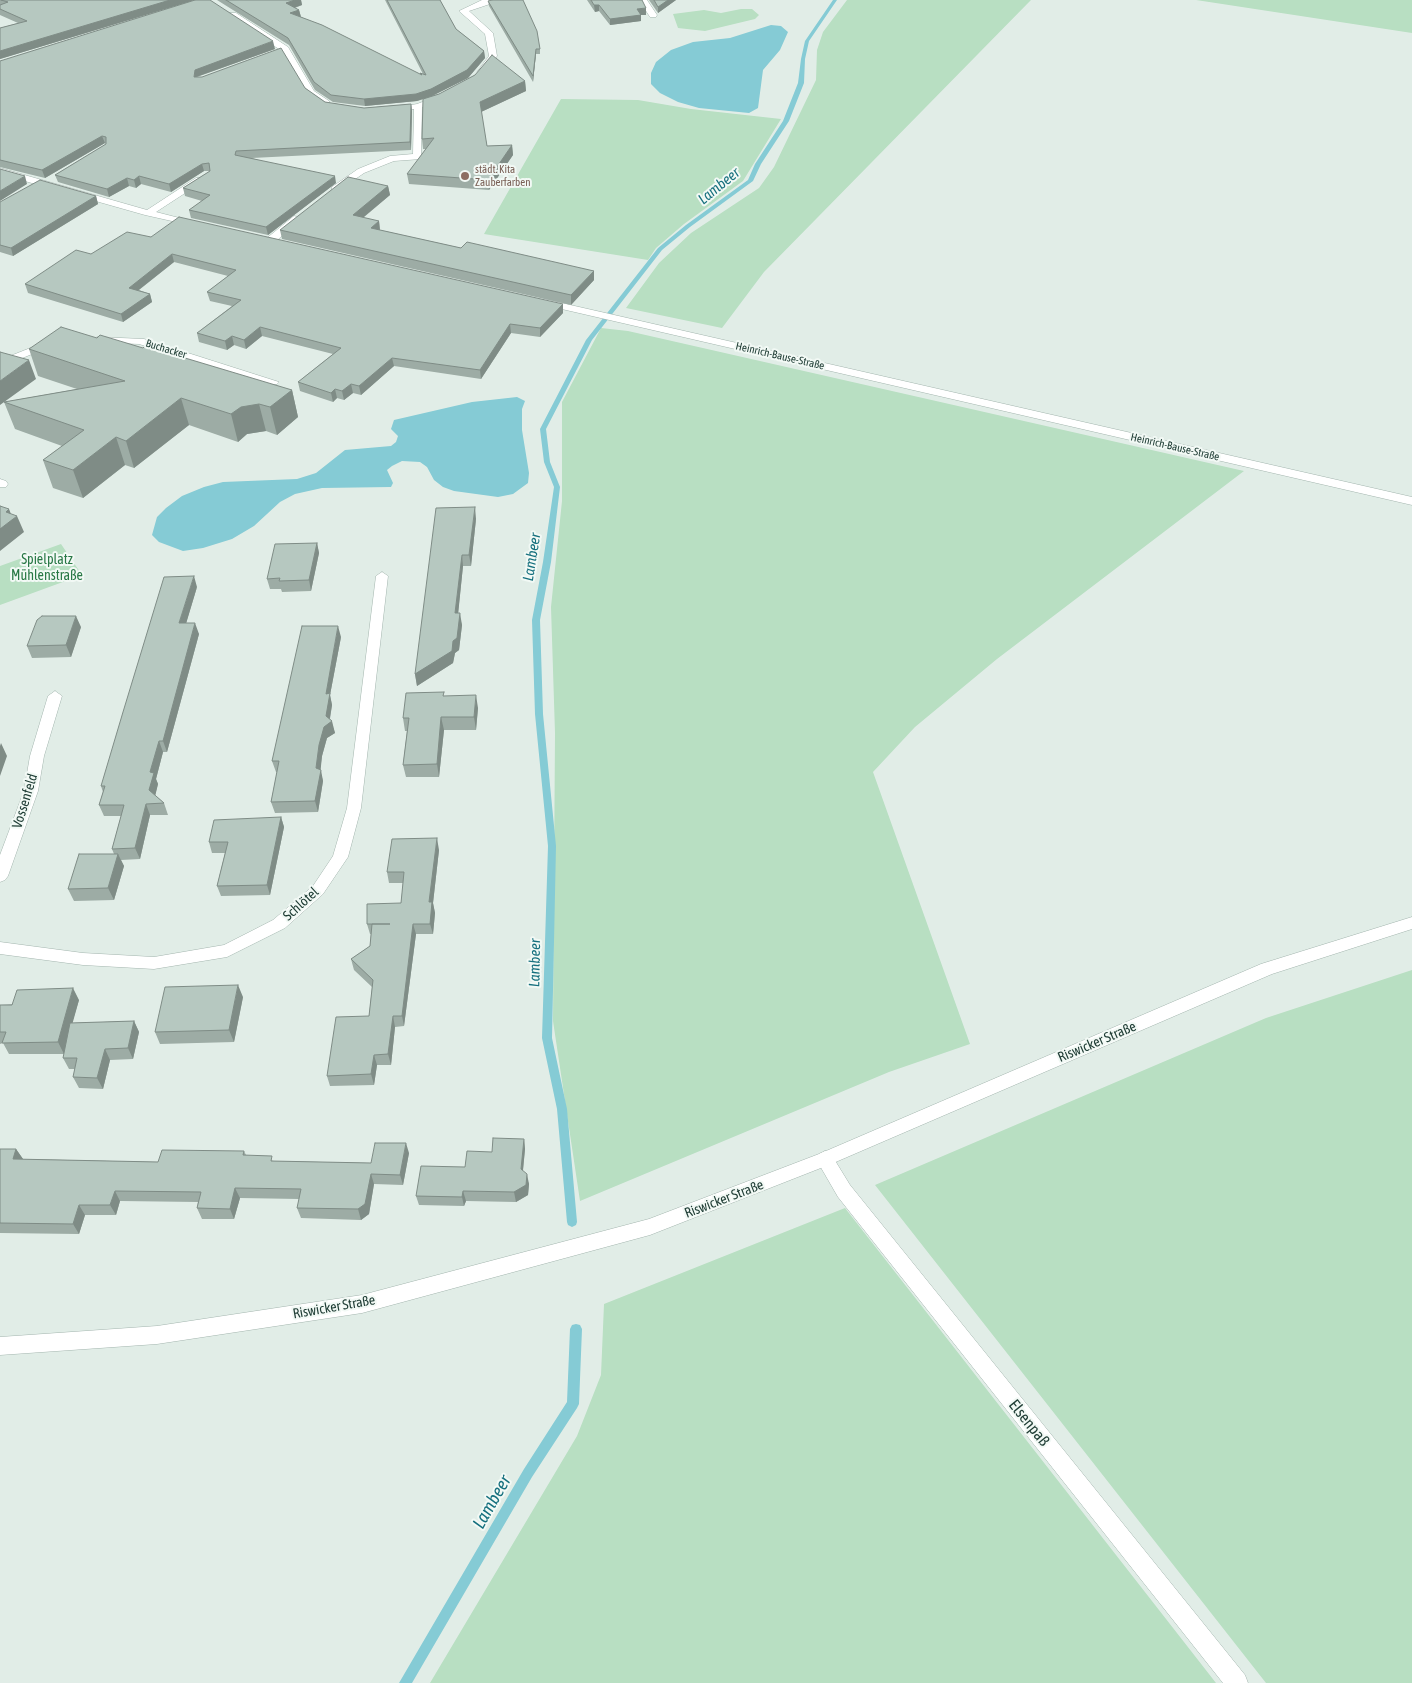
<!DOCTYPE html>
<meta charset="utf-8">
<style>
body{margin:0}
canvas{display:block;background:#e1ede7}
</style>
<canvas width="1412" height="1683"></canvas>
<script>
const context = document.querySelector('canvas').getContext('2d');
context.lineJoin = 'round';
function paint(path, color) { context.fillStyle = color; context.fill(path, 'evenodd'); }
const toPath = rows => new Path2D(rows.map(r => 'M' + r).join(''));
function strokePath(path, color, width, dash) { context.strokeStyle = color; context.lineWidth = width; context.lineCap = dash ? 'butt' : 'round'; context.setLineDash(dash || []); context.stroke(path); }
function write(font, color, halo, rows, align = 'center') {
  context.font = font + ' "Asap Condensed",sans-serif'; context.lineWidth = 4; context.setLineDash([]); context.textBaseline = 'middle'; context.strokeStyle = halo; context.fillStyle = color; for (const [text, x, y, turn = 0] of rows) {
    context.save(); context.translate(x, y); context.rotate((+turn || 0) * Math.PI / 180); context.textAlign = isNaN(turn) ? turn : align; if (halo) context.strokeText(text, 0, 0); context.fillText(text, 0, 0); context.restore();
  }
}
paint(toPath([
 [847,0,1031,0,764,272,722,328,626,308,659,263,691,233,759,188,774,167,816,80,817,50,823,32],
 [1196,0,1412,0,1412,33],
 [741,9,752,9,759,15,755,19,705,31,678,28,673,14,704,10,721,13],
 [561,99,638,100,691,109,781,119,743,181,684,224,656,248,648,260,484,234],
 [601,328,628,331,1244,471,997,659,915,727,873,772,970,1044,889,1072,580,1201,553,1021,555,733,551,607,562,501,562,402],
 [61,544,82,575,0,605,0,566],
 [1412,970,1412,1683,1266,1683,875,1185,1266,1018],
 [845,1208,1216,1683,430,1683,577,1436,601,1375,604,1304]
]), '#b8dfc2');
paint(toPath([
 [771,25,781,26,788,32,780,50,763,70,758,108,749,113,699,108,678,102,660,93,651,84,651,73,656,62,671,50,693,42,730,38],
 [517,397,525,401,522,409,522,430,529,473,528,483,513,494,498,497,454,491,443,487,434,480,427,467,420,462,402,461,392,466,387,470,393,483,391,487,322,488,295,494,280,502,254,526,232,539,203,548,183,551,159,542,152,535,157,517,166,508,182,496,204,487,223,482,297,479,316,473,345,450,391,446,396,442,398,436,391,429,394,420,472,402]
]), '#85cbd5');
paint(toPath([
 [833,0,837,0,809,41,805,59,804,83,789,121,761,164,753,181,690,227,662,250,592,340,546,429,550,462,560,487,551,562,540,620,543,714,556,846,552,1038,567,1109,577,1222,576,1225,572,1227,568,1225,567,1222,557,1109,542,1038,548,846,535,714,532,620,543,562,554,487,544,462,540,429,586,340,658,248,686,225,748,180,755,164,783,121,798,83,801,59,805,41,833,0],
 [576,1324,580,1325,582,1329,579,1404,577,1408,532,1477,412,1683,399,1683,524,1469,567,1402,570,1329,572,1325,576,1324]
]), '#85cbd5');
const minor = toPath([
 [482,0,502,0,469,11,493,33,497,56,484,74,481,75,477,72,489,56,485,34,459,11,482,0],
 [639,0,647,0,657,15,656,17,650,17,639,0],
 [230,13,236,13,288,47,314,91,329,101,329,105,323,105,308,95,282,51,230,17,230,13],
 [441,95,445,98,444,100,422,107,421,159,394,161,364,173,338,191,332,191,332,187,358,169,390,156,413,154,414,109,393,112,389,109,417,104,441,95],
 [0,168,147,210,196,178,202,178,202,182,156,212,199,223,194,226,145,215,0,174,0,168],
 [294,216,302,218,275,242,267,242,267,238,294,216],
 [544,299,1412,497,1412,505,540,304,540,300,544,299],
 [98,337,144,339,279,382,277,384,269,384,139,344,94,342,94,338,98,337],
 [48,341,52,342,52,346,0,367,0,360,48,341],
 [0,479,6,481,8,484,6,487,0,487,0,479],
 [382,572,388,576,361,808,348,857,323,894,285,928,227,957,154,969,83,965,0,954,0,942,83,953,154,957,224,945,273,920,313,886,333,856,347,808,376,576,382,572],
 [55,691,62,696,44,756,38,791,8,876,5,880,0,882,0,855,24,791,30,756,48,696,55,691],
 [825,1151,831,1154,850,1185,1245,1675,1248,1683,1223,1683,838,1197,816,1159,819,1154,825,1151]
]);
const tertiary = toPath([
 [1412,917,1412,929,1272,974,831,1164,650,1235,362,1313,157,1344,0,1355,0,1337,157,1326,362,1295,649,1219,819,1154,1261,964,1412,917]
]);
strokePath(minor, '#a3b5ae', 1);
strokePath(tertiary, '#a3b5ae', 1);
paint(minor, '#fff');
paint(tertiary, '#fff');
paint(toPath([
 [0,0,195,0,0,59,0,28,18,23,0,15],
 [217,0,301,0,302,5,295,8,299,10,301,17,421,75,420,73,423,74,385,0,440,0,456,29,484,51,485,58,468,78,434,95,525,81,526,91,481,112,487,146,512,145,513,155,489,190,409,184,407,174,426,149,423,149,422,139,423,99,417,101,365,106,333,102,315,90,289,45],
 [587,0,642,0,646,15,641,15,641,21,610,25,599,11,595,12],
 [649,0,676,0,658,13],
 [488,1,540,49,540,54,536,54,533,82,489,6],
 [275,49,197,77,305,88,325,102,364,108,411,104,412,111,411,150,252,158,336,183,268,235,191,218,189,210,202,201,185,196,183,188,210,171,204,171,171,192,141,184,136,188,129,186,109,197,58,182,55,175,106,144,105,143,45,178,0,167,0,61],
 [388,186,390,195,363,218,379,221,380,230,461,248,594,271,594,280,571,305,282,239,280,230],
 [96,196,98,204,13,256,0,252,0,202],
 [151,237,563,313,540,337,511,333,481,379,394,366,361,395,353,393,344,400,337,398,333,402,300,391,298,382,333,354,262,336,246,349,234,345,227,350,199,342,197,333,232,306,210,301,207,292,228,276,174,262,139,290,150,294,152,302,123,322,28,293,25,284,91,254],
 [97,338,292,390,298,417,277,435,266,431,247,434,238,442,189,425,134,468,125,465,83,498,53,488,43,460,62,446,15,429,4,402,77,389,38,376,29,349],
 [476,519,471,566,463,566,458,613,462,625,459,650,455,653,453,663,417,686,415,674],
 [317,543,319,553,311,591,282,592,281,589,270,589,267,579],
 [197,587,186,623,199,634,167,752,163,752,156,779,158,784,155,795,164,803,168,815,150,815,140,859,121,860,124,866,114,900,74,901,68,889,114,854,112,849,121,816,104,816,99,805,103,792,101,786],
 [81,627,71,657,32,658,27,646],
 [341,637,330,695,332,705,330,719,335,733,327,738,322,756,320,770,323,781,318,812,275,813,271,802,277,772,276,772,272,761],
 [444,696,478,708,476,730,444,730,439,777,406,777,403,765,407,731,405,731,403,718],
 [281,817,284,827,270,895,221,896,217,886,225,853,212,853,209,842],
 [439,850,433,903,435,913,433,934,416,934,404,1026,395,1027,391,1065,377,1065,374,1085,330,1086,327,1076,369,1016,372,987,354,970,351,959,370,946,371,934,370,934,367,924,401,903,403,883,389,883,387,872],
 [243,997,234,1042,160,1044,155,1032],
 [79,1000,72,1023,134,1021,139,1032,133,1059,110,1060,103,1089,79,1088,73,1077,75,1069,69,1069,63,1058,64,1054,9,1054,3,1043,0,1044,0,1005],
 [524,1139,525,1149,523,1171,529,1184,528,1195,516,1202,466,1201,464,1206,419,1205,416,1196,492,1152],
 [0,1149,16,1149,23,1159,158,1162,244,1151,246,1155,274,1161,371,1163,409,1153,403,1185,374,1184,369,1214,361,1220,301,1218,297,1208,299,1199,240,1198,234,1219,202,1219,197,1208,198,1202,120,1201,116,1215,85,1215,79,1234,0,1233]
]), '#9daca5');
paint(toPath([
 [170,0,195,0,0,59,0,51],
 [295,0,301,0,302,5,287,10,286,3],
 [668,0,676,0,658,13,658,7],
 [594,5,599,5,599,11,595,12],
 [646,8,646,15,641,15,641,21,610,25,610,19,637,9],
 [299,10,301,17,290,13],
 [273,41,275,49,196,77,194,77,195,70],
 [536,49,536,54,533,82,533,76],
 [484,51,485,58,468,78,432,96,417,101,365,106,364,99,416,94],
 [525,81,526,91,481,112,480,102],
 [411,104,412,111,411,150,410,142],
 [102,136,105,143,45,178,42,170],
 [512,145,513,155,489,190,488,180],
 [202,164,204,171,171,192,169,184],
 [25,176,27,184,0,201,0,191],
 [139,176,141,184,136,188,134,180],
 [335,176,336,183,268,235,266,227],
 [127,178,129,186,109,197,107,189],
 [388,186,390,195,354,225,353,215],
 [96,196,98,204,13,256,11,248],
 [379,221,380,231,371,228],
 [172,254,174,262,131,296,129,288],
 [594,271,594,280,571,305,571,295],
 [150,294,152,302,123,322,121,314],
 [563,304,563,313,540,337,540,328],
 [510,324,511,333,481,379,480,370],
 [260,327,262,336,246,349,244,340],
 [232,336,234,345,227,350,225,341],
 [392,358,394,366,361,395,359,386],
 [29,360,36,379,0,405,0,381],
 [351,384,353,393,344,400,342,391],
 [335,389,337,398,333,402,331,393],
 [292,390,298,417,277,435,270,407],
 [181,398,189,425,134,468,126,441],
 [259,404,266,431,247,434,238,442,231,414,241,407],
 [116,437,125,465,83,498,73,470],
 [475,507,476,519,471,566,469,555],
 [9,509,13,519,17,516,24,532,0,551,0,529,6,512],
 [317,543,319,553,311,591,309,580],
 [462,555,463,566,457,625,455,613],
 [194,576,197,587,183,634,179,623],
 [460,613,462,625,459,650,455,653,453,663,417,686,415,674,453,641],
 [76,616,81,627,71,657,66,645],
 [195,623,199,634,167,752,163,741],
 [338,626,341,637,330,695,332,705,329,723,332,721,335,733,327,738,322,756,320,776,321,770,323,781,318,812,315,801,316,768,326,694],
 [476,695,478,708,476,730,474,717],
 [441,717,444,730,439,777,437,764],
 [159,741,163,752,156,779,158,784,154,801,149,790,150,772],
 [1,743,7,756,0,776,0,746],
 [146,804,150,815,140,859,135,848],
 [281,817,284,827,270,895,267,885],
 [437,838,439,850,433,903,435,913,433,934,430,924,429,902],
 [118,854,124,866,114,900,108,888],
 [413,924,416,934,404,1026,402,1016],
 [238,985,243,997,234,1042,229,1030],
 [73,988,79,1000,64,1054,58,1042],
 [393,1016,395,1027,391,1065,388,1054],
 [134,1021,139,1032,133,1059,128,1048],
 [105,1049,110,1060,103,1089,97,1078],
 [374,1055,377,1065,374,1085,371,1074],
 [524,1139,525,1149,522,1179,521,1169],
 [406,1143,409,1153,403,1185,400,1175],
 [16,1149,23,1159,13,1159],
 [371,1174,374,1184,369,1214,361,1220,358,1209],
 [527,1174,529,1184,528,1195,516,1202,514,1192],
 [235,1188,240,1198,234,1219,230,1209],
 [115,1191,120,1201,116,1215,110,1205],
 [463,1191,466,1201,464,1206,462,1197],
 [79,1205,85,1215,79,1234,73,1224]
]), '#7f8c86');
const building = toPath([
 [1,0,170,0,0,51,0,28,27,21,0,9,0,5,8,2,1,0],
 [195,0,210,0,273,41,195,70,194,77,202,77,281,48,305,88,325,102,364,108,411,104,410,142,236,151,235,155,335,176,266,227,189,210,210,195,183,188,210,171,209,163,202,164,169,184,139,176,134,180,127,178,107,189,55,175,106,144,106,137,102,136,42,170,0,160,0,61,195,0],
 [226,0,295,0,286,3,299,10,290,13,322,25,422,75,420,73,426,75,387,0,440,0,456,29,484,51,467,70,431,89,416,94,364,99,331,95,314,82,288,38,226,0],
 [492,0,523,0,537,31,540,49,536,49,533,76,488,1,492,0],
 [591,0,642,0,646,8,637,9,641,15,610,19,599,5,594,5,591,0],
 [654,0,668,0,658,7,654,0],
 [492,55,525,81,480,102,487,146,512,145,488,180,407,174,434,138,422,139,423,99,439,94,475,75,492,55],
 [0,169,25,176,0,191,0,169],
 [348,177,388,186,353,215,379,221,371,228,461,248,467,242,594,271,571,295,280,230,348,177],
 [40,180,96,196,11,248,0,245,0,202,40,180],
 [179,217,563,304,540,328,510,324,480,370,392,358,359,386,351,384,342,391,335,389,331,393,298,382,341,348,260,327,244,340,232,336,225,341,197,333,241,300,207,292,236,270,172,254,129,288,150,294,121,314,25,284,76,250,91,254,127,232,151,237,179,217],
 [61,327,97,338,100,335,143,348,145,346,292,390,270,407,259,404,241,407,231,414,181,398,126,441,116,437,73,470,43,460,84,430,4,402,125,381,29,349,61,327],
 [0,352,29,360,0,381,0,352],
 [0,506,9,509,6,512,17,516,0,529,0,506],
 [475,507,469,555,462,555,455,613,460,613,457,638,453,641,452,651,415,674,436,508,475,507],
 [317,543,309,580,279,581,280,578,267,579,275,544,317,543],
 [194,576,179,623,195,623,163,741,159,741,150,772,154,773,149,790,164,803,146,804,135,848,112,849,124,805,99,805,105,786,101,786,123,712,164,577,194,576],
 [42,616,76,616,66,645,27,646,37,620,42,616],
 [302,626,338,626,326,694,330,693,326,716,332,721,324,727,319,745,316,768,321,770,315,801,271,802,279,761,272,761,302,626],
 [444,692,443,696,476,695,474,717,441,717,437,764,403,765,409,718,403,718,406,693,444,692],
 [281,817,267,885,217,886,228,842,209,842,214,820,281,817],
 [437,838,429,902,432,902,430,924,413,924,402,1016,393,1016,388,1054,374,1055,371,1074,327,1076,336,1017,369,1016,373,980,351,959,370,946,372,924,390,924,367,924,367,904,401,903,404,872,387,872,392,839,437,838],
 [79,854,118,854,108,888,68,889,79,854],
 [238,985,229,1030,155,1032,165,987,238,985],
 [73,988,58,1042,2,1043,6,1032,0,1032,0,1005,12,1005,17,990,73,988],
 [134,1021,128,1048,105,1049,97,1078,73,1077,77,1058,63,1058,70,1023,134,1021],
 [493,1138,524,1139,521,1169,527,1174,526,1185,514,1192,463,1191,462,1197,416,1196,421,1166,465,1167,467,1151,492,1152,493,1138],
 [375,1143,406,1143,400,1175,371,1174,365,1204,358,1209,297,1208,301,1189,235,1188,230,1209,197,1208,201,1192,115,1191,110,1205,79,1205,73,1224,0,1223,0,1149,16,1149,13,1159,158,1162,162,1150,244,1151,243,1155,272,1156,271,1161,371,1163,375,1143]
]);
paint(building, '#b6c8c0');
strokePath(building, '#7f8c86', 1);
for (const [x, y, r, color] of [
 [465,176,5,"#8d6e63"]
]) { const dot = new Path2D(); dot.arc(x, y, r, 0, 2 * Math.PI); context.fillStyle = color; context.fill(dot); strokePath(dot, '#f2f9f5', 2); }
write('11px', '#785e54', '#f2f9f5', [
 ["städt. Kita",475,170],
 ["Zauberfarben",475,183]
], 'left');
write('11px', '#203e36', '#f2f9f5', [
 ["Buchacker",166,349,17],
 ["Heinrich-Bause-Straße",780,356,13],
 ["Heinrich-Bause-Straße",1175,447,13]
]);
write('14px', '#287845', '#f2f9f5', [
 ["Spielplatz",47,560],
 ["Mühlenstraße",47,576]
]);
write('14px', '#203e36', '#f2f9f5', [
 ["Vossenfeld",25,801,-73],
 ["Schlötel",301,904,-42],
 ["Riswicker Straße",1097,1042,-23],
 ["Riswicker Straße",724,1199,-21],
 ["Riswicker Straße",334,1307,-10]
]);
write('italic 15px', '#16707e', '#f2f9f5', [
 ["Lambeer",719,186,-39],
 ["Lambeer",532,557,-81],
 ["Lambeer",535,963,-89]
]);
write('16px', '#203e36', '#f2f9f5', [
 ["Elsenpaß",1029,1423,51]
]);
write('italic 18px', '#16707e', '#f2f9f5', [
 ["Lambeer",492,1502,-60]
]);
</script>
